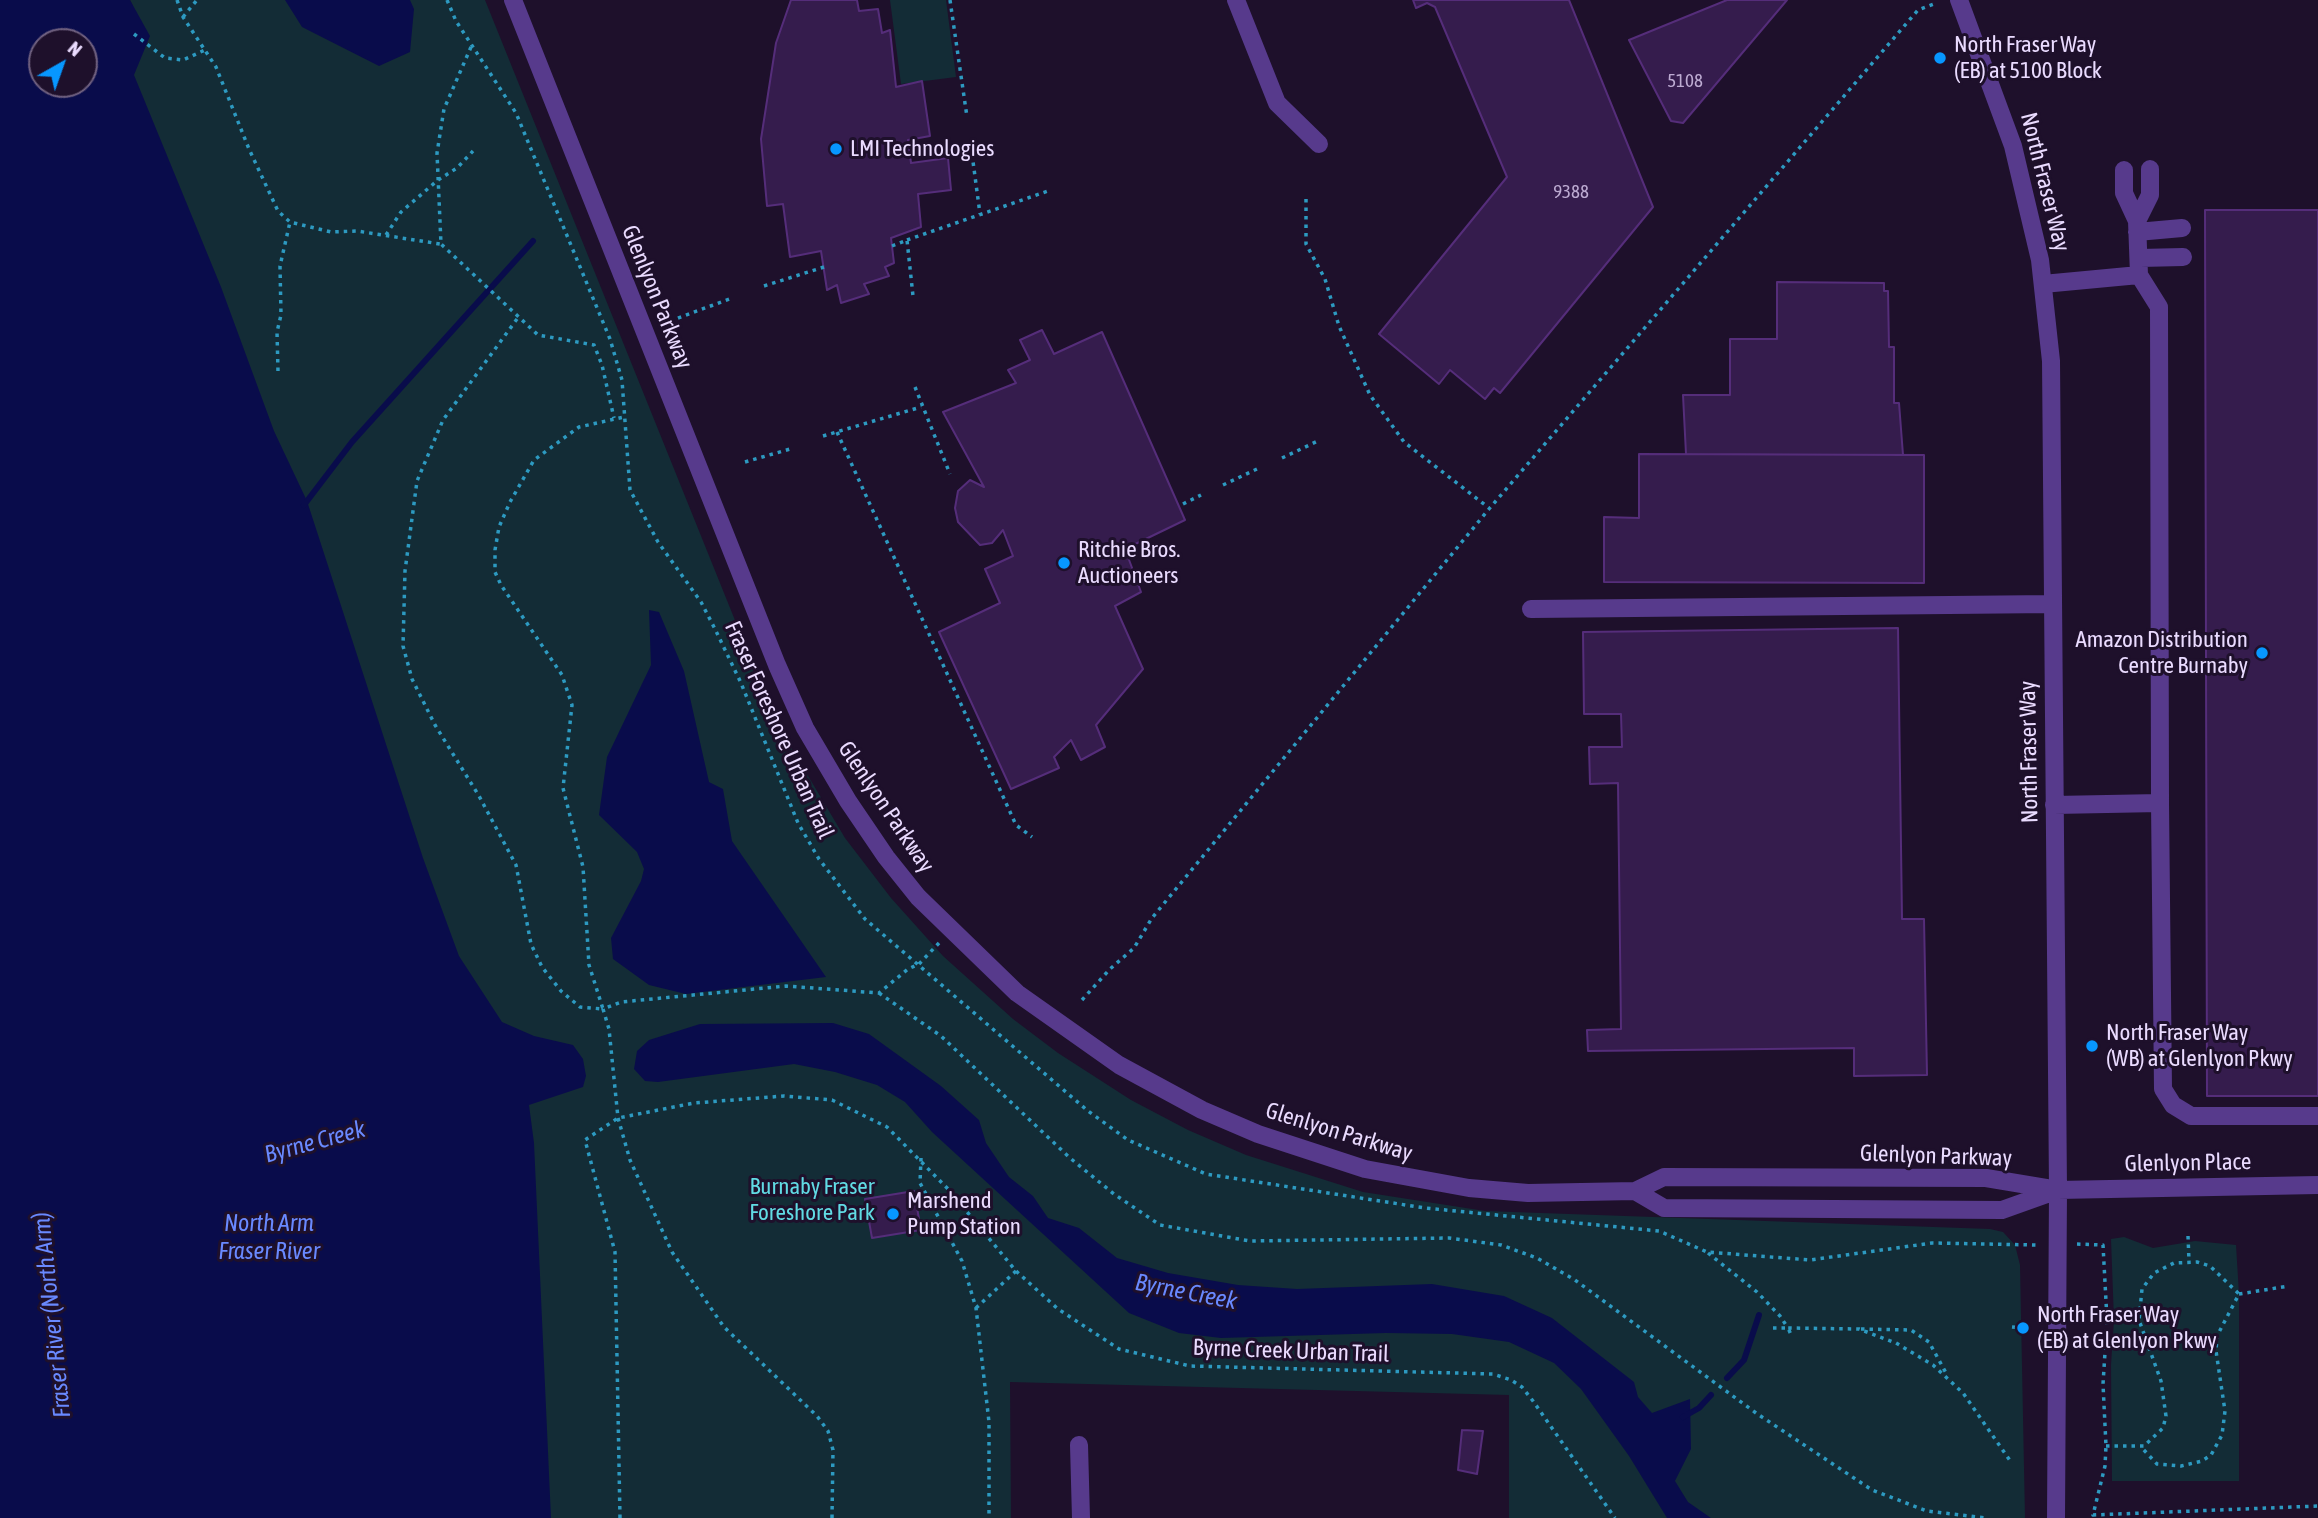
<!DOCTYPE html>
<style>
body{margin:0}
#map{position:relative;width:2318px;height:1518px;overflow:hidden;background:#1e102b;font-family:"Asap Condensed",sans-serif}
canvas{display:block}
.north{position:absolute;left:28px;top:28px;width:70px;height:70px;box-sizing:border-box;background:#1e102b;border:2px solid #706180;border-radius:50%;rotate:40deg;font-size:19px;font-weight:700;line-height:28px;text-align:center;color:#eadbff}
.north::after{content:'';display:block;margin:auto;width:24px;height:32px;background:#0797ff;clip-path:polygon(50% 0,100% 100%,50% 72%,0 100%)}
</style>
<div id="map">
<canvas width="2318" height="1518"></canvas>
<div class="north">N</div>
</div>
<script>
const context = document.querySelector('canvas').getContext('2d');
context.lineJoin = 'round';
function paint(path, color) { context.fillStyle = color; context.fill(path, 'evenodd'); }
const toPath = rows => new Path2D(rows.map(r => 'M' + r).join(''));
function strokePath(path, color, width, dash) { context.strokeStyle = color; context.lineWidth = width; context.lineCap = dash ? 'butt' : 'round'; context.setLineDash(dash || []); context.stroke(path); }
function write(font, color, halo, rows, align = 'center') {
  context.font = font + ' "Asap Condensed",sans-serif'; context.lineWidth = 6; context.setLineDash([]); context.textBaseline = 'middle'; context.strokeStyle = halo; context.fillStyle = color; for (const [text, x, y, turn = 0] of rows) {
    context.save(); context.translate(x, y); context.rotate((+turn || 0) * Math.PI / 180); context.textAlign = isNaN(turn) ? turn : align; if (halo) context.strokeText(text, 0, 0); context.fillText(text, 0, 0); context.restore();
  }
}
paint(toPath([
 [130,0,485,0,776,722,845,838,891,898,943,956,1013,1019,1058,1053,1131,1100,1188,1130,1246,1155,1363,1192,1485,1211,1990,1229,2003,1232,2015,1245,2020,1265,2025,1518,1509,1518,1509,1395,1010,1382,1011,1518,495,1518,478,1074,84,84,84,42,133,6],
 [890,0,946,0,956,77,901,84],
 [2124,1237,2153,1248,2195,1241,2236,1245,2239,1294,2239,1481,2112,1481,2111,1365,2114,1320,2111,1239]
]), '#132c36');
paint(toPath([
 [0,0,130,0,150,36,134,75,221,287,274,431,307,501,423,858,459,956,502,1022,534,1036,573,1045,583,1059,586,1076,583,1087,529,1105,534,1143,551,1518,0,1518],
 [42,42,84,42,84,84,42,84],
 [285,0,410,0,414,9,410,52,379,66,302,27],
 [649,610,659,612,684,671,709,782,723,789,732,841,826,977,686,994,649,985,613,959,611,938,641,881,644,869,637,852,599,815,607,757,651,665],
 [833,1023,869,1034,941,1086,979,1120,986,1143,1009,1177,1033,1196,1048,1218,1079,1228,1117,1258,1168,1273,1238,1285,1297,1289,1432,1284,1504,1296,1552,1318,1634,1382,1638,1397,1652,1413,1690,1399,1691,1449,1675,1481,1688,1502,1711,1518,1667,1518,1629,1456,1581,1389,1554,1363,1509,1342,1452,1334,1386,1333,1221,1338,1179,1333,1129,1313,932,1132,905,1102,877,1085,835,1072,794,1064,658,1082,645,1081,634,1069,637,1051,649,1040,700,1024]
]), '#090c4b');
strokePath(toPath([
 [304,505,352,442,533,241],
 [1727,1378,1744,1360,1759,1315],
 [1683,1417,1699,1408,1711,1395]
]), '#090c4b', 6);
const building = toPath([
 [791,0,857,0,859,11,878,9,882,33,890,30,896,87,922,81,930,136,908,140,911,163,948,158,951,190,918,194,921,227,891,238,894,263,885,267,889,276,864,284,869,294,841,303,837,285,827,290,821,251,790,257,783,204,767,206,761,139,776,43,791,0],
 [1413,0,1569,0,1653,207,1500,393,1494,388,1485,399,1450,370,1439,384,1379,334,1507,177,1435,7,1427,3,1416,8,1413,0],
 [1727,0,1787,0,1683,123,1671,121,1629,40,1727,0],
 [2205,210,2318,210,2318,1096,2207,1096,2205,210],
 [1777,282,1884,283,1884,291,1888,291,1889,347,1894,347,1894,403,1899,403,1903,455,1686,454,1683,395,1730,395,1730,339,1777,339,1777,282],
 [1042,330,1054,354,1102,332,1185,520,1125,549,1141,592,1115,606,1143,669,1096,725,1105,747,1081,760,1071,740,1054,757,1059,768,1011,789,939,632,1000,603,985,569,1013,556,1003,530,992,543,980,545,958,522,955,508,958,491,970,480,984,487,943,412,1016,383,1008,370,1030,360,1020,340,1042,330],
 [1639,454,1924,455,1924,583,1604,582,1604,517,1639,518,1639,454],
 [1898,628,1902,919,1924,919,1927,1075,1854,1076,1854,1048,1588,1051,1587,1030,1621,1029,1618,783,1590,784,1589,747,1622,747,1621,714,1584,714,1583,632,1898,628],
 [914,1191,921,1230,872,1238,865,1199,914,1191],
 [1462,1430,1483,1431,1477,1474,1458,1470,1462,1430]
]);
paint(building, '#351c4d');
strokePath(building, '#552d7a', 2);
strokePath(toPath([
 [177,0,183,17,216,67,249,149,278,211,290,222,331,232,357,231,440,244],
 [447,0,456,21,516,113,610,339,622,380,630,490,658,542,701,602,715,629,741,683,798,823,819,859,865,919,1088,1111,1128,1140,1206,1174,1425,1208,1659,1231,1707,1252,1810,1260,1932,1243,2038,1245],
 [950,0,967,117],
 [183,17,197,0],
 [134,34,165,58,183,60,207,49],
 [471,47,444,109,437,153,441,244,538,335,594,345,602,365,614,418],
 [972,154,980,214],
 [1306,199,1306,244,1325,279,1339,326,1370,395,1404,442,1489,508],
 [386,235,401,212,438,180,457,168,473,151],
 [907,240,1048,191],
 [892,246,907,240,913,296],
 [764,286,824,267],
 [517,319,443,420,417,481,405,571,403,646,412,679,435,725,479,796,516,865,531,944,542,967,561,991,580,1007,603,1009,589,965,583,867,563,788,572,705,562,675,501,585,495,572,495,550,499,527,510,502,534,460,579,427,624,417],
 [662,324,732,298],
 [278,371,277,332,281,315,280,266,290,222],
 [915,387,950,474],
 [837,432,1016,825,1032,837],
 [823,436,921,407],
 [1282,458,1320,440],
 [745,462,790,449],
 [1223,485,1257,469],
 [1183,504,1201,495],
 [879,993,941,1036,1070,1158,1114,1194,1160,1225,1250,1241,1449,1238,1501,1245,1537,1258,1575,1280,1756,1413,1872,1490,1927,1511,1986,1518],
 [1082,1000,1110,969,1134,948,1152,918,1489,509,1918,10,1934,4],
 [921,1158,920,1183,962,1261,976,1308,989,1422,989,1518],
 [2188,1236,2189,1261],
 [2077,1244,2103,1245,2107,1320,2103,1384,2106,1446,2105,1466,2093,1515,2318,1506],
 [1708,1253,1757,1292,1780,1316,1788,1328,1859,1329,1896,1343,1933,1365,1963,1393,2011,1462],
 [2239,1294,2289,1286],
 [976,1308,1016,1271],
 [2012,1327,2023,1328],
 [1773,1328,1788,1328,1792,1337],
 [1861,1329,1911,1330,1929,1342,1946,1373],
 [2106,1446,2144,1446,2163,1428,2166,1416,2161,1381,2139,1320,2142,1289,2154,1273,2174,1263,2197,1262,2210,1266,2239,1294,2217,1336,2216,1351,2225,1411,2222,1435,2211,1455,2202,1461,2181,1466,2157,1464,2141,1447],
 [620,1518,615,1252,585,1140,618,1118,694,1103,784,1096,832,1100,887,1127,948,1189,1016,1271,1058,1309,1119,1349,1190,1366,1493,1374,1511,1380,1522,1387,1533,1401,1615,1518],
 [832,1518,833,1450,828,1431,817,1416,724,1327,672,1252,630,1160,618,1118,609,1029,603,1009,621,1002,786,986,879,993,908,969,919,964,939,943]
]), '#2d9ac1', 3.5, [3.5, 5]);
strokePath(toPath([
 [513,0,777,665,805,728,848,801,886,857,918,897,1017,993,1119,1065,1202,1110,1258,1134,1365,1169,1469,1188,1528,1193,1635,1191,1664,1177,1986,1178,2058,1190,2318,1185],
 [1236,0,1277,103,1319,144],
 [1959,0,2013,146,2040,260,2051,361,2058,1190,2056,1518],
 [2124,170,2124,193,2137,221,2150,195,2150,169],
 [2137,221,2139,275],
 [2137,232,2182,228],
 [2140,258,2183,257],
 [2043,284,2139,275,2159,307,2160,803,2054,805],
 [1531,609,2053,604],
 [2160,803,2163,1089,2173,1105,2191,1116,2318,1116],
 [1635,1191,1664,1208,2002,1210,2058,1190],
 [1079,1445,1081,1518]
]), '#573a8c', 18);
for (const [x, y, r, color] of [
 [1940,58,7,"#0797ff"],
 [836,149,7,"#0797ff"],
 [1064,563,7,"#0797ff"],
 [2262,653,7,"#0797ff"],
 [2092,1046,7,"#0797ff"],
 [893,1214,7,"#0797ff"],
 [2023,1328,7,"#0797ff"]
]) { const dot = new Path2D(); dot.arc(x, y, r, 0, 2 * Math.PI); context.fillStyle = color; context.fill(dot); strokePath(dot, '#1e102b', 2.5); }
write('19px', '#bdabd2', null, [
 ["5108",1685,81],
 ["9388",1571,192]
]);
write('23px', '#eadbff', '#1e102b', [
 ["North Fraser Way",1954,45],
 ["(EB) at 5100 Block",1954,71],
 ["LMI Technologies",850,149],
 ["Ritchie Bros.",1078,550],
 ["Auctioneers",1078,576],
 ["Amazon Distribution",2248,640,"right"],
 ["Centre Burnaby",2248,666,"right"],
 ["North Fraser Way",2106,1033],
 ["(WB) at Glenlyon Pkwy",2106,1059],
 ["Marshend",907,1201],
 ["Pump Station",907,1227],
 ["North Fraser Way",2037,1315],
 ["(EB) at Glenlyon Pkwy",2037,1341]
], 'left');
write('23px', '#eadbff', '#1e102b', [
 ["North Fraser Way",2045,182,76],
 ["Glenlyon Parkway",657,297,68],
 ["Fraser Foreshore Urban Trail",779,730,66],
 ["North Fraser Way",2029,752,-91],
 ["Glenlyon Parkway",886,807,56],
 ["Glenlyon Parkway",1339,1132,17],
 ["Glenlyon Parkway",1936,1156,2],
 ["Glenlyon Place",2188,1163,-1],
 ["Byrne Creek Urban Trail",1291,1351,2]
]);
write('23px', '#61dbe4', '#1e102b', [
 ["Burnaby Fraser",812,1187],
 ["Foreshore Park",812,1213]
]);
write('italic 24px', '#6989ff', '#1e102b', [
 ["Byrne Creek",315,1142,-15],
 ["North Arm",269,1223],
 ["Fraser River",269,1251],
 ["Byrne Creek",1186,1292,11],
 ["Fraser River (North Arm)",52,1315,-96]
]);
</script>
